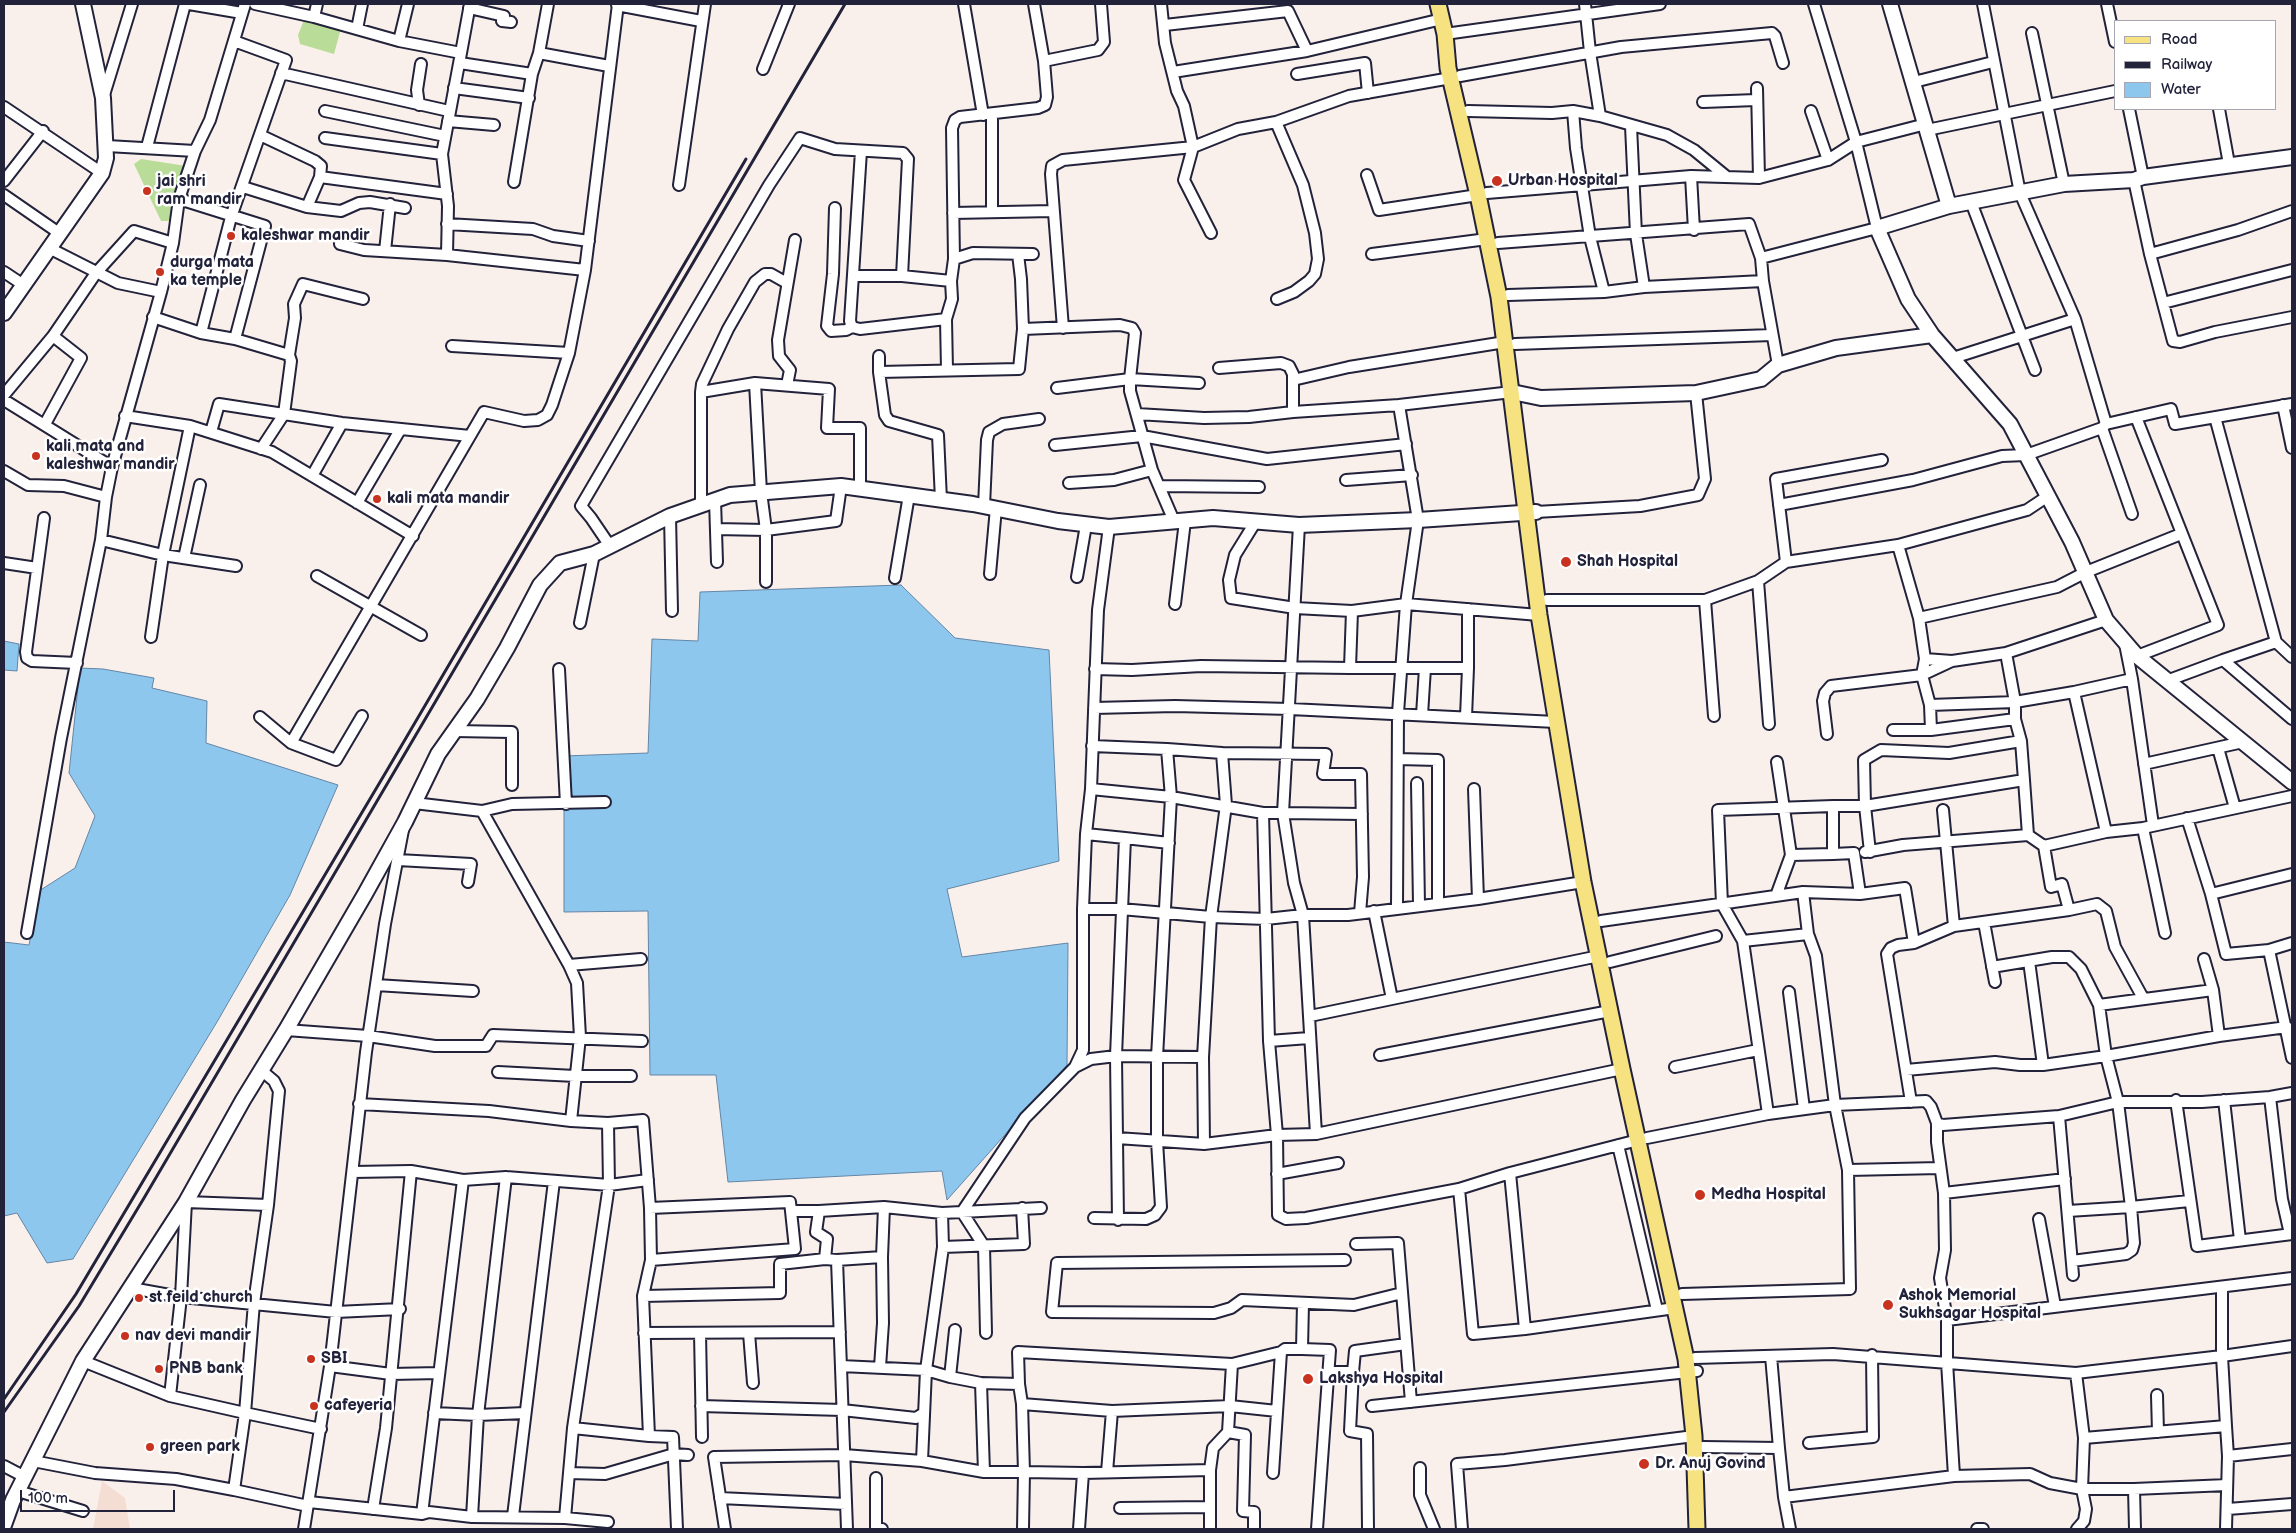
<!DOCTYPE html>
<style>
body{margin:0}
#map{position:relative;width:2296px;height:1533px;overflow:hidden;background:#faf0eb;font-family:"Balsamiq Sans",sans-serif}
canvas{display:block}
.frame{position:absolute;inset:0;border:5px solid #22223b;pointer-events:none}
.legend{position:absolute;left:2114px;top:20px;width:162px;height:90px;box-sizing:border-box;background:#fff;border:1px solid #a7a7b1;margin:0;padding:6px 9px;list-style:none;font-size:15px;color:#22223b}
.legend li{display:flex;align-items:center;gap:10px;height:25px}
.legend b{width:25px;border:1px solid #a7a7b1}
.scale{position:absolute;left:20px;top:1490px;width:155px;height:22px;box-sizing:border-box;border:2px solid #22223b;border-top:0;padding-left:6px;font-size:15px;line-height:18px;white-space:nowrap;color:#22223b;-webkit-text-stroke:4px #fff;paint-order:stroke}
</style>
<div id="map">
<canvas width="2296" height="1533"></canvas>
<div class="frame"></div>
<ul class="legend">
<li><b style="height:6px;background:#f7e281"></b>Road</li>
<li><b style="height:6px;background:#22223b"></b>Railway</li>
<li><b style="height:14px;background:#8ec7ed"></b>Water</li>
</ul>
<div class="scale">100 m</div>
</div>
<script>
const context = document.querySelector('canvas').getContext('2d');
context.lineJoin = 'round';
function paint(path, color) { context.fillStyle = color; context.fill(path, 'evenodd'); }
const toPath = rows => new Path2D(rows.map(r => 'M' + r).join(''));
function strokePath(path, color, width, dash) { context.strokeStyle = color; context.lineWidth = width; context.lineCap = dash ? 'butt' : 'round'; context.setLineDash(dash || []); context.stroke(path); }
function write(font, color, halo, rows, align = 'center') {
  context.font = font + ' "Balsamiq Sans",sans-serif'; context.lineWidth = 5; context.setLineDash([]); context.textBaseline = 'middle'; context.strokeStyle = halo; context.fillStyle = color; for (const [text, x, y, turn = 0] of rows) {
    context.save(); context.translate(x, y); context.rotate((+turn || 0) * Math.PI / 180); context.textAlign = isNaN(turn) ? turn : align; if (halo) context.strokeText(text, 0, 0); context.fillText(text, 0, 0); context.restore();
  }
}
paint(toPath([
 [102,1481,125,1498,130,1529,93,1529]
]), '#f4ddd3');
paint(toPath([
 [304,20,333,26,340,32,334,54,300,44,298,35],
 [141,159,193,167,169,221,161,221,134,164]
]), '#b9dd98');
const water = toPath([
 [901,585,955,638,1049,650,1059,861,947,889,962,957,1068,943,1067,1065,947,1200,942,1171,728,1182,716,1075,650,1075,648,911,564,912,564,756,648,753,652,639,698,641,700,592,901,585],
 [4,641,19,644,17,671,4,670,4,641],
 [80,668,103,669,154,678,152,688,207,701,206,743,338,785,290,895,217,1022,73,1259,47,1263,17,1213,4,1216,4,942,29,945,39,891,75,868,95,816,69,773,80,668]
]);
paint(water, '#8ec7ed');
strokePath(water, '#6385a6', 1);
const street = toPath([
 [189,4,242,13],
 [255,4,314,17],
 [317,4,314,17,399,41,461,53,442,154,448,206,447,255],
 [964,4,983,115],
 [1161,4,1165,43,1177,91,1184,106,1193,147,1184,180,1211,233],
 [1585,4,1590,52,1600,116],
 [1983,4,2020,193,2075,319],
 [2107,4,2115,42],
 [617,5,701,21],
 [469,8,504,16,502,21,511,22],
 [1165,25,1288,11,1307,51],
 [357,29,362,4],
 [2032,33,2064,184],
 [1445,34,1660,4],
 [399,41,408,4],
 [461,53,470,4],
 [539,53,609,66],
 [1044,61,1098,50,1104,42,1101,4],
 [460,63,532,74],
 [763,69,789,4],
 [1173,72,1307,51,1442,19],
 [281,73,449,111],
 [1297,74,1365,63,1368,93],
 [1460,76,1621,47,1772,33,1775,36,1783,63],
 [1914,82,1993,62],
 [454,88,529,98],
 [1757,88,1759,178],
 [104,95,132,4],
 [1703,102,1756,100],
 [419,105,417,90,421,64],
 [4,107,102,173],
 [2129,109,2143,177],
 [2219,109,2229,164],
 [325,111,445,136],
 [1468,111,1552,113,1573,111,1600,116,1667,135,1694,150,1727,177],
 [1573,111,1576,148,1590,237,1604,292],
 [1811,111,1828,160],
 [992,114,992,212],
 [448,121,494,125],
 [1631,126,1636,234,1644,287],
 [1927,130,2115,91],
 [260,135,315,161,321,166,320,177,307,207,341,211,359,203,370,202,405,208],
 [325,138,442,154],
 [107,146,195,151,210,120,245,4],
 [147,147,185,4],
 [861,151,850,321,852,327,860,329,946,319],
 [1367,175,1379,210,1478,195],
 [1691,176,1759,178,1828,160,1856,142,1926,124],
 [320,177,447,194],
 [2134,180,2150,254,2173,341,2180,342,2215,332,2292,317],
 [4,181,43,131],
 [514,182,532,74,539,53,548,4],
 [679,185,705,4],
 [243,187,307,207],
 [1487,193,1691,176,1694,230],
 [4,195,59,233],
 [179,199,195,151],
 [1971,202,2035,370],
 [835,208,833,274,827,326,831,331,846,330,852,327],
 [953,213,1053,211],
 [447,224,533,229,553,236,589,241],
 [1498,243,1749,224,1761,258,1763,281,1778,365],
 [340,244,364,250,447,255,585,270],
 [49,248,118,283,161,292],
 [385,251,390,204],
 [1372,254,1487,239],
 [2150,254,2238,230,2292,211],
 [1761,258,1877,228,1856,142,1814,4],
 [954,259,973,253,1033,254],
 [4,272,22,284],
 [853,276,902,276,951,281,952,299,946,319,947,370],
 [951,281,954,259,952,128,955,120,960,117,1038,108,1045,105,1047,97,1044,61,1034,4],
 [787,283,771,274,765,274,755,282,728,329,702,384,701,392,755,383,829,389,827,428,860,428,860,488],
 [1508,295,1604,292,1644,287,1763,281],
 [1277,299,1294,292,1309,281,1315,274,1318,259,1315,233,1303,185,1276,122,1349,96,1451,78],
 [2163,303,2292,270],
 [153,317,201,333,235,339,289,355],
 [1063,328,1051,174,1052,166,1063,160,1193,147,1238,129,1276,122],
 [1023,329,1120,325,1132,328,1135,333,1130,379,1130,391,1152,470,1174,521],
 [201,333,231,217,286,60,234,41],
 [1515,344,1772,335],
 [452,346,569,353],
 [879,356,879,372,885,415,889,421,938,435,941,500],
 [1219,368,1281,363,1289,366,1293,374,1293,412],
 [879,372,1019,369,1023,329,1021,279,1018,254],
 [1293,380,1349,367,1505,342],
 [755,383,761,492,766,530,766,582],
 [787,385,790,370,779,356,778,340,795,240],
 [1057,388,1130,379,1199,383],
 [4,395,53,336,96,273,134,231,173,243],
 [4,400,112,467],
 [1399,405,1512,392],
 [2283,405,2292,448],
 [1137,414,1204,418,1249,417,1293,412,1399,405,1418,520,1406,604,1398,713,1397,908],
 [125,416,190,426,272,452,413,536],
 [2136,417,2218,625,2137,656],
 [2215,417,2276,642,2292,657],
 [45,424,81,358,53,336],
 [2106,424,2171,409,2175,424,2292,404],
 [2102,428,2132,514],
 [211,432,219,404,342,423,470,436],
 [1055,445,1142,436,1267,459,1406,444],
 [261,449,284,414,291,361,289,355,295,318,294,304,303,284,363,299],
 [1882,460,1776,479,1786,562,1898,545,1919,618,1925,659,1922,675,1930,705,1931,730],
 [4,471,28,485,64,486,106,497],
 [312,476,342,423],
 [1346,480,1412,475],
 [1069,483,1114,480,1152,470],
 [1160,486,1259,487],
 [715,500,717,562],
 [357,503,400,430],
 [701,504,701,392],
 [1779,505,1913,480,2002,456,2026,455,2102,428,2106,424,2075,319,1953,358],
 [984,506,987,440,989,432,1003,424,1039,419],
 [1536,512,1640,506,1698,495,1705,479,1696,393],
 [670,516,672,611],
 [44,518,26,652,27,658,32,661,77,663],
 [1256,521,1235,555,1229,580,1231,598,1295,608,1352,611,1406,604,1539,615],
 [1299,525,1283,813,1362,814],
 [716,529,766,530,836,521,841,486],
 [101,540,163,555,236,566],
 [1898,545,2027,510,2048,496],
 [610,546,591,518,581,506,769,185,800,138,835,149,903,153,908,159,902,276],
 [184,558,200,485],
 [4,563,37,568],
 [990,574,996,508],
 [317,576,421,635],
 [1077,577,1086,525],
 [895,578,909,495],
 [1758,581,1769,724],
 [1547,600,1705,600,1758,581,1786,562],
 [1705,600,1714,716],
 [1175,604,1185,521],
 [1352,611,1350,668,1425,668,1422,715],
 [1919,618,2057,587,2086,572,2181,534],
 [580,623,594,554],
 [151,637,163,555,190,426],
 [2125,644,2132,679,2153,825],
 [1925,659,1952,661],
 [2223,660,2276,642],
 [1425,668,1468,668],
 [559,669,566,804],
 [1095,669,1132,670,1201,666,1350,668],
 [2169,680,2223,660,2292,719],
 [2074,692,2132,679],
 [1094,708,1175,706,1290,709,1556,722],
 [260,717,291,743,336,760,362,716],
 [1466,717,1468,668,1468,609],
 [1893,730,1931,730,2015,719],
 [454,731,512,732,512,785],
 [1827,734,1823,701,1825,693,1831,686,1922,675,1952,661,2006,653,2106,620],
 [291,743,484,412,524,421,538,420,547,415,552,405,569,353,585,270,618,4],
 [1092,746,1167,749,1171,797,1263,813,1283,813,1294,883,1303,915,1316,1134],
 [2218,748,2235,808],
 [1222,753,1326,754,1323,774,1361,774,1363,877,1360,913],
 [1398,759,1438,760,1438,902],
 [2144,764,2243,742],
 [2024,780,2028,835],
 [1417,783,1419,905],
 [1091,789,1171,797,1157,1057,1157,1141,1161,1207,1155,1215,1146,1219,1094,1218],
 [1474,789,1478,899],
 [414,803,482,811,569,965,577,983,580,1037,571,1121,608,1123],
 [1833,806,1865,806,2024,780,2021,741,2015,719,2015,702,2006,653],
 [1943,810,1954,926],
 [482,811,512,804,605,802],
 [2187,818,2211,894,2226,954,2269,950,2292,943],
 [2106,832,2143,828],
 [1086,834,1125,838],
 [1865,852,1903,845,2028,835,2044,846],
 [1870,852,1865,806,1864,760,1881,750,1949,753,2021,741],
 [1791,855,1833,854],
 [398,860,471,864,468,882],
 [2211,894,2292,874],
 [1776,896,1791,855,1777,762],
 [1083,909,1121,909,1211,917,1266,919,1303,915,1348,915,1478,899,1583,882],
 [2069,910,2097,904,2106,911,2115,947,2143,998],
 [1374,911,1392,999],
 [1601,921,1803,892,1860,894,1905,888,1914,943],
 [1984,922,1995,982],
 [27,933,61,738,101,540,106,497,112,467,161,292,173,243,179,199,265,226,235,339],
 [2165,933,2143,828,2292,796],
 [1743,941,1722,904,1718,810,1833,806,1833,854,1854,853,1860,894],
 [2269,950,2292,1058],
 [2204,959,2213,990,2219,1036],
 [2029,961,2043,1065],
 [1610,962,1716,936],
 [569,965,641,959],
 [1992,967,2052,957,2069,957,2081,969,2099,1005,2106,1056,2219,1036,2287,1027],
 [376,985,473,991],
 [1789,992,1804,1109],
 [2099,1005,2213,990],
 [1310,1016,1599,956],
 [286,1030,368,1036,435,1046,486,1046,493,1035,642,1041],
 [1269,1041,1309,1038],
 [1380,1055,1610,1011],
 [1075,1067,1091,1059,1116,1056,1203,1057],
 [1675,1067,1758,1050],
 [1622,1069,1316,1134,1277,1135,1278,1215,1286,1219,1306,1218,1459,1189,1510,1173,1638,1140],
 [261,1070,274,1081,279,1091,268,1205,254,1303,245,1413,321,1429],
 [1906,1070,1995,1062,2020,1065,2043,1065,2106,1056,2118,1102,2131,1207,2189,1201],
 [498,1072,575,1076,631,1076],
 [2270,1097,2282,1199,2290,1234],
 [2176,1100,2197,1246,2292,1234],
 [2224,1100,2240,1240],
 [1911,1102,1887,954,1891,948,1898,945,1914,943,1954,926,2069,910,2062,884,2051,887,2044,846,2106,832,2074,692,2015,702,1930,705],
 [359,1104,489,1111,571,1121],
 [1768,1114,1743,941,1808,934,1803,892],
 [2059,1116,2073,1275],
 [1937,1123,1937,1142,1944,1193,1945,1250,1940,1278,1947,1320],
 [1117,1138,1204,1144,1203,1057,1211,917,1226,805,1222,753,1167,749],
 [1647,1138,1768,1114,1835,1105,1926,1101,1931,1107,1937,1123,1943,1125,2059,1116,2118,1102,2202,1102,2270,1097,2292,1093],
 [1204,1144,1277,1135,1269,1041,1263,813],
 [1618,1145,1657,1310],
 [1848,1170,1940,1168],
 [353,1172,411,1171,463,1180],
 [1510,1173,1525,1329],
 [1277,1174,1338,1163],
 [506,1177,478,1415,525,1413],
 [1459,1189,1473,1334,1525,1329,1675,1308],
 [1944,1193,2065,1179],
 [650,1208,790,1202,791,1211,819,1211,816,1232,827,1239,825,1259,837,1260],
 [819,1211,884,1207,942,1213,1041,1208],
 [2068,1211,2131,1207,2134,1243,2132,1250,2126,1254,2072,1261],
 [2039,1219,2055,1306],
 [1118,1220,1116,1056,1125,838,1169,843],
 [1356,1244,1398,1243,1411,1402],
 [943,1247,1024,1244,1022,1208],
 [651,1260,795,1249,791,1211],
 [1345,1260,1057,1263,1052,1312,1214,1313,1231,1308,1242,1300,1354,1305,1402,1293],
 [131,1288,181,1297,336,1312,400,1309],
 [1682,1294,1850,1289,1848,1170,1835,1105,1816,956,1808,934],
 [643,1296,780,1293,780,1264,825,1259],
 [1303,1303,1302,1349,1330,1350,1317,1529],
 [955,1330,950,1377,981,1383,1019,1384,1022,1404,1024,1472,1083,1473,1210,1470],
 [644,1333,840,1332],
 [700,1333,702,1437],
 [749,1333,753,1383],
 [986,1333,984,1246,962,1212,1025,1118,1075,1067,1083,1050,1083,909,1086,834,1091,789,1098,610,1109,527],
 [1771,1356,1779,1448],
 [1695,1358,1833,1354,2076,1373,2222,1356,2222,1287],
 [83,1361,170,1396,245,1413,234,1490,308,1506],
 [1232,1364,1281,1352],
 [330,1366,391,1374,439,1373],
 [841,1366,926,1370,950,1377],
 [880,1367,883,1323,882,1257],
 [1328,1372,1353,1372,1350,1431,1367,1434,1368,1529],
 [1353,1372,1355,1351,1406,1344],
 [2076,1373,2084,1438,2082,1489,2086,1509,2084,1521,2077,1529],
 [981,1383,984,1472],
 [1019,1384,1018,1352,1232,1364,1228,1432,1213,1448,1210,1470,1210,1529],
 [2157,1395,2158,1432],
 [170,1396,181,1297,186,1202,268,1205],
 [1022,1404,1112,1411,1230,1406,1277,1411],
 [701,1406,842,1410,916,1418,924,1413],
 [1372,1406,1697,1371],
 [434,1413,478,1415,472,1517],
 [2226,1426,2228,1456,2226,1529],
 [573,1428,649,1436],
 [1228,1432,1245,1435,1243,1511,1254,1512,1254,1529],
 [2084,1438,2226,1426,2222,1356,2292,1346],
 [1809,1443,1873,1437,1872,1355],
 [1703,1447,1779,1448,1784,1497,1790,1529],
 [2228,1456,2292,1449],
 [33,1461,95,1473,176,1479,234,1490],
 [922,1461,926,1370,943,1247,942,1213],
 [4,1466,25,1477],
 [1420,1468,1420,1495,1434,1529],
 [1107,1472,1112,1411],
 [569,1473,605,1474,674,1454,688,1455],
 [1273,1473,1281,1352,1285,1349,1302,1349],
 [1954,1476,2030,1474,2050,1483,2082,1489,2134,1489,2227,1485],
 [876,1478,876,1529,882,1529],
 [2134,1489,2135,1529],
 [18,1491,83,1511],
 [1784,1497,1954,1476,1947,1362,1947,1320,2292,1278],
 [720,1498,846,1504],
 [309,1502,422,1514,429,1512,472,1517,565,1518,573,1428,609,1185,608,1123,643,1120,650,1208,651,1260,643,1296,649,1436,673,1437,677,1529],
 [1120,1508,1208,1507],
 [373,1509,386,1428,411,1171],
 [2228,1509,2292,1504],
 [422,1514,463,1180,506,1177,609,1185,648,1180],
 [513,1516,554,1181],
 [565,1518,608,1522],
 [304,1529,330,1366,366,1052,385,924,403,830],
 [725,1529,714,1457,844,1455,922,1461,984,1472,1024,1472,1023,1529],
 [847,1529,837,1260,882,1257,884,1207],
 [1079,1529,1083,1473],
 [1462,1529,1457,1464,1505,1460,1694,1436],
 [1977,1529,1983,1529]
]);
const secondary = toPath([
 [1890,4,1949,206],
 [2292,157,2143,177,2134,180,2064,184,1949,206,1877,228,1908,299,1932,335,2010,424,2072,542,2106,620,2137,656,2292,782],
 [4,313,102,173,106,158,103,98,83,4],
 [1512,392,1541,398,1696,393,1761,379,1778,365,1836,348,1932,335],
 [4,1525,13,1500,83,1361,186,1202,243,1100,286,1030,365,894,405,822,438,754,477,699,507,648,540,585,560,563,594,554,670,516,730,495,841,486,973,504,1058,521,1109,527,1213,518,1299,525,1418,520,1536,512]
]);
const primary = toPath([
 [1438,4,1445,34,1448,68,1478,195,1499,297,1539,615,1583,882,1622,1069,1686,1359,1694,1436,1697,1529]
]);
strokePath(street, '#22223b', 14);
strokePath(secondary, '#22223b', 18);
strokePath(primary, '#22223b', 19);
strokePath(street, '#fff', 10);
strokePath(secondary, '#fff', 14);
strokePath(primary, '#f7e281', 15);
strokePath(toPath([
 [4,1399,76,1294,386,772,746,159],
 [4,1412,79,1306,144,1198,845,4]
]), '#22223b', 3);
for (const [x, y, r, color] of [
 [1497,181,6,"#c8321e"],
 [147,191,5,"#c8321e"],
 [231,236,5,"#c8321e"],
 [160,272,5,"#c8321e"],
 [36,456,5,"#c8321e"],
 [377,499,5,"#c8321e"],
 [1566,562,6,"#c8321e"],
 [1700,1195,6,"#c8321e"],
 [139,1298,5,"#c8321e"],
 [1888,1305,6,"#c8321e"],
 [125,1336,5,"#c8321e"],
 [311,1359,5,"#c8321e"],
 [159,1369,5,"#c8321e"],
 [1308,1379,6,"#c8321e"],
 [314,1406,5,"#c8321e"],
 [150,1447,5,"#c8321e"],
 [1644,1464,6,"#c8321e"]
]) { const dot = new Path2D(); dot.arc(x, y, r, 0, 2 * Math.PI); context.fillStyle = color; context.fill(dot); strokePath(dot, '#fff', 2); }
write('bold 16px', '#22223b', '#fff', [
 ["Urban Hospital",1508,181],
 ["jai shri",157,182],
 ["ram mandir",157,200],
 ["kaleshwar mandir",241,236],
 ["durga mata",170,263],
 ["ka temple",170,281],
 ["kali mata and",46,447],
 ["kaleshwar mandir",46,465],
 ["kali mata mandir",387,499],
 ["Shah Hospital",1577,562],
 ["Medha Hospital",1711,1195],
 ["Ashok Memorial",1899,1296],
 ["Sukhsagar Hospital",1899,1314],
 ["st feild church",149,1298],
 ["nav devi mandir",135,1336],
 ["SBI",321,1359],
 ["PNB bank",169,1369],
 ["Lakshya Hospital",1319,1379],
 ["cafeyeria",324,1406],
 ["green park",160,1447],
 ["Dr. Anuj Govind",1655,1464]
], 'left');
</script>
